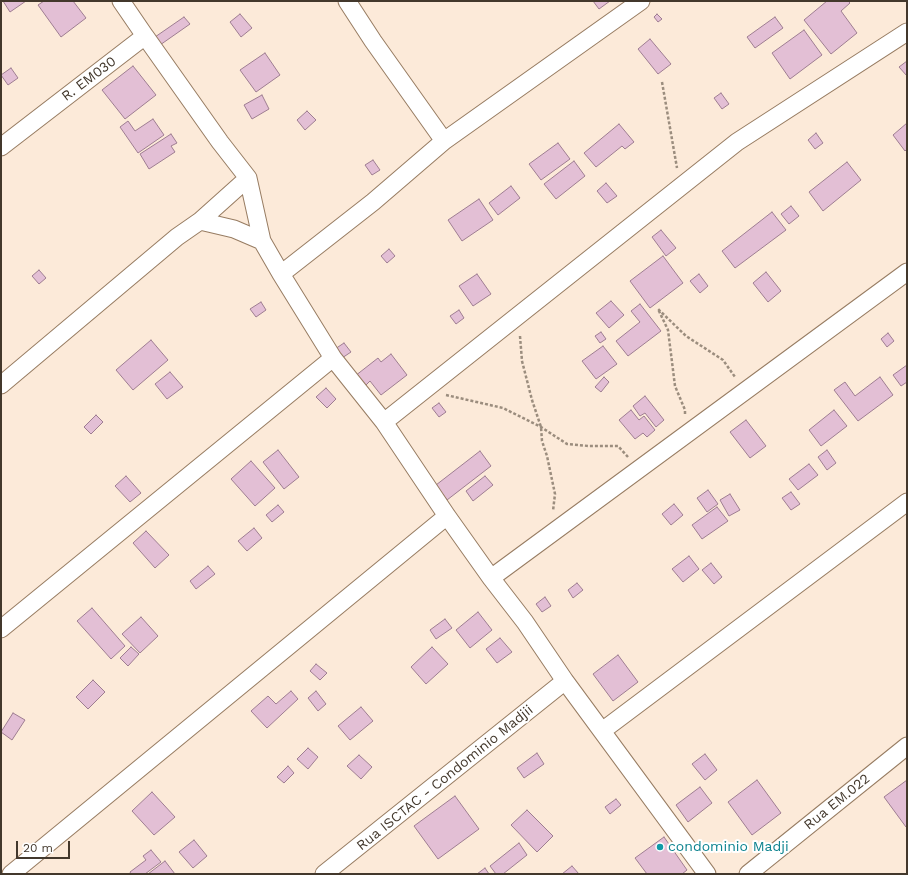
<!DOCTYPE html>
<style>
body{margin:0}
#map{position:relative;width:908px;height:875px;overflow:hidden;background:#fcead9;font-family:"Work Sans",sans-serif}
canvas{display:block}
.frame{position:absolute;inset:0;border:2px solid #43382c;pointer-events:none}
.scale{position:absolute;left:16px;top:841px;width:54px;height:18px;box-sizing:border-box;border:2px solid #43382c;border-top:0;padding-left:5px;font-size:12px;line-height:14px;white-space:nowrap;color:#43382c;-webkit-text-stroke:3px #fff;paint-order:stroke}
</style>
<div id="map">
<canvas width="908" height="875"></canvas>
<div class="frame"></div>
<div class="scale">20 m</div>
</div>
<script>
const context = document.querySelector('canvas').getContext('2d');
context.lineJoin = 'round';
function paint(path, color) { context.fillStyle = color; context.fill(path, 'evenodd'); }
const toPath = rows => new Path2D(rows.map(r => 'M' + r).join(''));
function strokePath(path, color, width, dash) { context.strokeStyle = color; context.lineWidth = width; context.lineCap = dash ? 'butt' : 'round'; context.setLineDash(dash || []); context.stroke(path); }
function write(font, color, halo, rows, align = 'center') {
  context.font = font + ' "Work Sans",sans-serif'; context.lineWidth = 4; context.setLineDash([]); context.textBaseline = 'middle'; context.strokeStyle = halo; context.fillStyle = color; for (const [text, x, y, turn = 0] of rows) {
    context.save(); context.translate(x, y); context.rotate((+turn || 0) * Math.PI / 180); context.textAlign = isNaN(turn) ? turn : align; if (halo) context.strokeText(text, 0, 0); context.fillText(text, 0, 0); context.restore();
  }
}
const building = toPath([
 [3,1,26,1,10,12,3,1],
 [44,1,73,1,86,18,61,37,38,5,44,1],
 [593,1,610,1,599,9,593,1],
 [827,1,848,1,850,3,841,11,857,33,831,54,804,20,827,1],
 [240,14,252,28,241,37,230,22,240,14],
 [657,14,662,19,658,22,654,17,657,14],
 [184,17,190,24,160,45,155,37,184,17],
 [775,17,783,28,755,48,747,37,775,17],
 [804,30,822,55,790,79,772,53,804,30],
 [650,39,671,64,658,74,638,49,650,39],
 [265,53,280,75,256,92,240,70,265,53],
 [907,61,907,76,899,67,907,61],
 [133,66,156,95,125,119,102,90,133,66],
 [11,68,18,78,8,85,1,75,11,68],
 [721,93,729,104,722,109,714,98,721,93],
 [262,95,269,109,252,119,244,105,262,95],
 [307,111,316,120,305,130,297,120,307,111],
 [153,119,164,135,138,153,120,127,128,121,135,131,153,119],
 [907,123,907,149,905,151,893,135,907,123],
 [619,124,634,142,625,149,622,146,596,167,584,153,619,124],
 [816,133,823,143,815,149,808,140,816,133],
 [171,134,177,143,171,146,175,152,149,169,140,154,171,134],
 [558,143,570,159,541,180,529,164,558,143],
 [373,160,380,170,372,175,365,165,373,160],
 [574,161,585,176,556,199,544,184,574,161],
 [847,162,861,180,823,211,809,192,847,162],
 [606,183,617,196,607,203,597,191,606,183],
 [511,186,520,198,498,215,489,203,511,186],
 [479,199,493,220,462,241,448,220,479,199],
 [791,206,799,216,789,224,781,214,791,206],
 [772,212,786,230,735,268,722,251,772,212],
 [661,230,676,248,666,256,652,237,661,230],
 [389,249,395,256,387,263,381,256,389,249],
 [663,256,683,283,650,308,630,281,663,256],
 [39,270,46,278,39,284,32,276,39,270],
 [766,272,781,291,768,302,753,283,766,272],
 [477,274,491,294,473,306,459,286,477,274],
 [699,274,708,286,700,293,690,281,699,274],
 [611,301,624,315,609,328,596,313,611,301],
 [261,302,266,310,256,317,250,309,261,302],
 [640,304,661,331,628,356,616,341,640,322,631,311,640,304],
 [459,310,464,318,456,324,450,316,459,310],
 [601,332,606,339,600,343,595,336,601,332],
 [888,333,894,341,887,347,881,339,888,333],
 [151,340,168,360,133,390,116,370,151,340],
 [344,343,351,352,342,358,335,349,344,343],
 [603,346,617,364,596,379,582,361,603,346],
 [391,354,407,375,381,395,370,381,364,387,355,376,378,358,381,362,391,354],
 [907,365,907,382,901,386,893,375,907,365],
 [170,372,183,387,167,399,155,384,170,372],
 [604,377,609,382,601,392,595,387,604,377],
 [880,377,893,395,858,421,834,390,845,382,855,396,880,377],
 [326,388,336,399,327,408,316,397,326,388],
 [645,396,664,420,656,427,645,413,640,416,633,406,645,396],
 [439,403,446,412,439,417,432,408,439,403],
 [631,410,639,420,644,416,655,430,647,437,643,433,635,439,619,420,631,410],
 [834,410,847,426,821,446,809,430,834,410],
 [96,415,103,422,91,434,84,427,96,415],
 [746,420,766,446,750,458,730,432,746,420],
 [278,450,299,477,284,489,263,462,278,450],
 [827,450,836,463,827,470,818,457,827,450],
 [480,451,491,466,447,500,436,485,480,451],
 [251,461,275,488,255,506,231,479,251,461],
 [809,464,818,475,798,490,789,479,809,464],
 [126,476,141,493,130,502,115,486,126,476],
 [485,476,493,485,473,501,466,491,485,476],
 [708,490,718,504,707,512,697,498,708,490],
 [791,492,800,504,791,510,782,498,791,492],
 [730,494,740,510,729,516,720,500,730,494],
 [674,504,683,515,671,525,662,514,674,504],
 [278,505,284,512,272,522,266,515,278,505],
 [717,507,728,521,702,539,692,525,717,507],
 [254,528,262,538,247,551,238,541,254,528],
 [146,531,169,555,155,568,133,543,146,531],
 [689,556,699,569,683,582,672,569,689,556],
 [711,563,722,577,714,584,702,570,711,563],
 [208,566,215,574,196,589,190,581,208,566],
 [577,583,583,590,573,598,568,590,577,583],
 [545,597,551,606,542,612,536,604,545,597],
 [92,608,125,646,111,659,77,621,92,608],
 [478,612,492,630,470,648,456,630,478,612],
 [141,617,158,636,140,653,122,634,141,617],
 [445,619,452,628,436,639,430,630,445,619],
 [500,638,512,652,497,663,486,649,500,638],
 [131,647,139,654,128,666,120,658,131,647],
 [432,647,448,664,426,684,411,667,432,647],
 [618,655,638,682,613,701,593,674,618,655],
 [316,664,327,673,320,680,310,671,316,664],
 [93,680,105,692,88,709,76,697,93,680],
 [291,691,298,699,267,728,251,711,268,696,276,704,291,691],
 [316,691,326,704,318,711,308,698,316,691],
 [361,707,373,721,350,740,338,726,361,707],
 [13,713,25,720,12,740,1,732,13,713],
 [308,748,318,757,308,769,297,759,308,748],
 [537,753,544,764,524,778,517,768,537,753],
 [705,754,717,770,705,780,692,764,705,754],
 [359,755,372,767,361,779,347,766,359,755],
 [288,766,294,773,284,783,277,777,288,766],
 [757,780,781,813,752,835,728,802,757,780],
 [907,780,907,827,906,827,884,797,907,780],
 [700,787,712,803,688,822,676,805,700,787],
 [152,792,175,817,154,835,132,811,152,792],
 [455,796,479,829,438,859,414,826,455,796],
 [616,799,621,805,610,814,605,807,616,799],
 [527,810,553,836,537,852,511,825,527,810],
 [664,837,687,870,682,874,647,874,635,858,664,837],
 [194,840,207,856,193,868,179,852,194,840],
 [519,843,527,855,503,874,496,874,490,866,519,843],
 [151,850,161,862,145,874,131,874,130,872,146,860,143,856,151,850],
 [165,861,175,874,148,874,165,861],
 [572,866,579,874,562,874,572,866],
 [485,868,489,874,477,874,485,868]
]);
paint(building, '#e3bfd5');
strokePath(building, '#9e7d91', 1);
const minor = toPath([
 [347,1,373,41,444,141],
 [145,36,220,142,248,178,262,241,281,274,333,358,384,422,447,516,491,578,525,622,565,681,707,874],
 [1,147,145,36,121,1],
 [200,221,234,229,262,241],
 [281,274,373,202,444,141,641,1],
 [1,385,177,237,200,221,248,178],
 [384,422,737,142,907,32],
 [491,578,907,272],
 [1,629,333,358],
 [602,731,907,502],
 [11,874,447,516],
 [324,874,565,681],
 [748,874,907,746]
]);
strokePath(minor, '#977c62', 19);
strokePath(toPath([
 [662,82,677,168],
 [520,336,522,361,532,400,541,427,542,441,547,456,555,494,553,511],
 [446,395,503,408,541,427,567,444,589,446,618,446,628,457],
 [685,414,685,410,675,386,668,330,658,309,686,336,723,360,735,377]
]), '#9b8d7e', 2.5, [3, 2]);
strokePath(minor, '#fff', 17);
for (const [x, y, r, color] of [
 [660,847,4,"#0f9aa8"]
]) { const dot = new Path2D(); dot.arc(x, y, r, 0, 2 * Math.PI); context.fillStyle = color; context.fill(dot); strokePath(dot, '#fff', 1.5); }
write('14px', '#43382c', '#fff', [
 ["R. EM030",89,79,-37],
 ["Rua ISCTAC - Condominio Madjii",445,778,-39],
 ["Rua EM.022",837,802,-39]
]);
write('14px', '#0d838f', '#fff', [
 ["condominio Madji",668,847]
], 'left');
</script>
